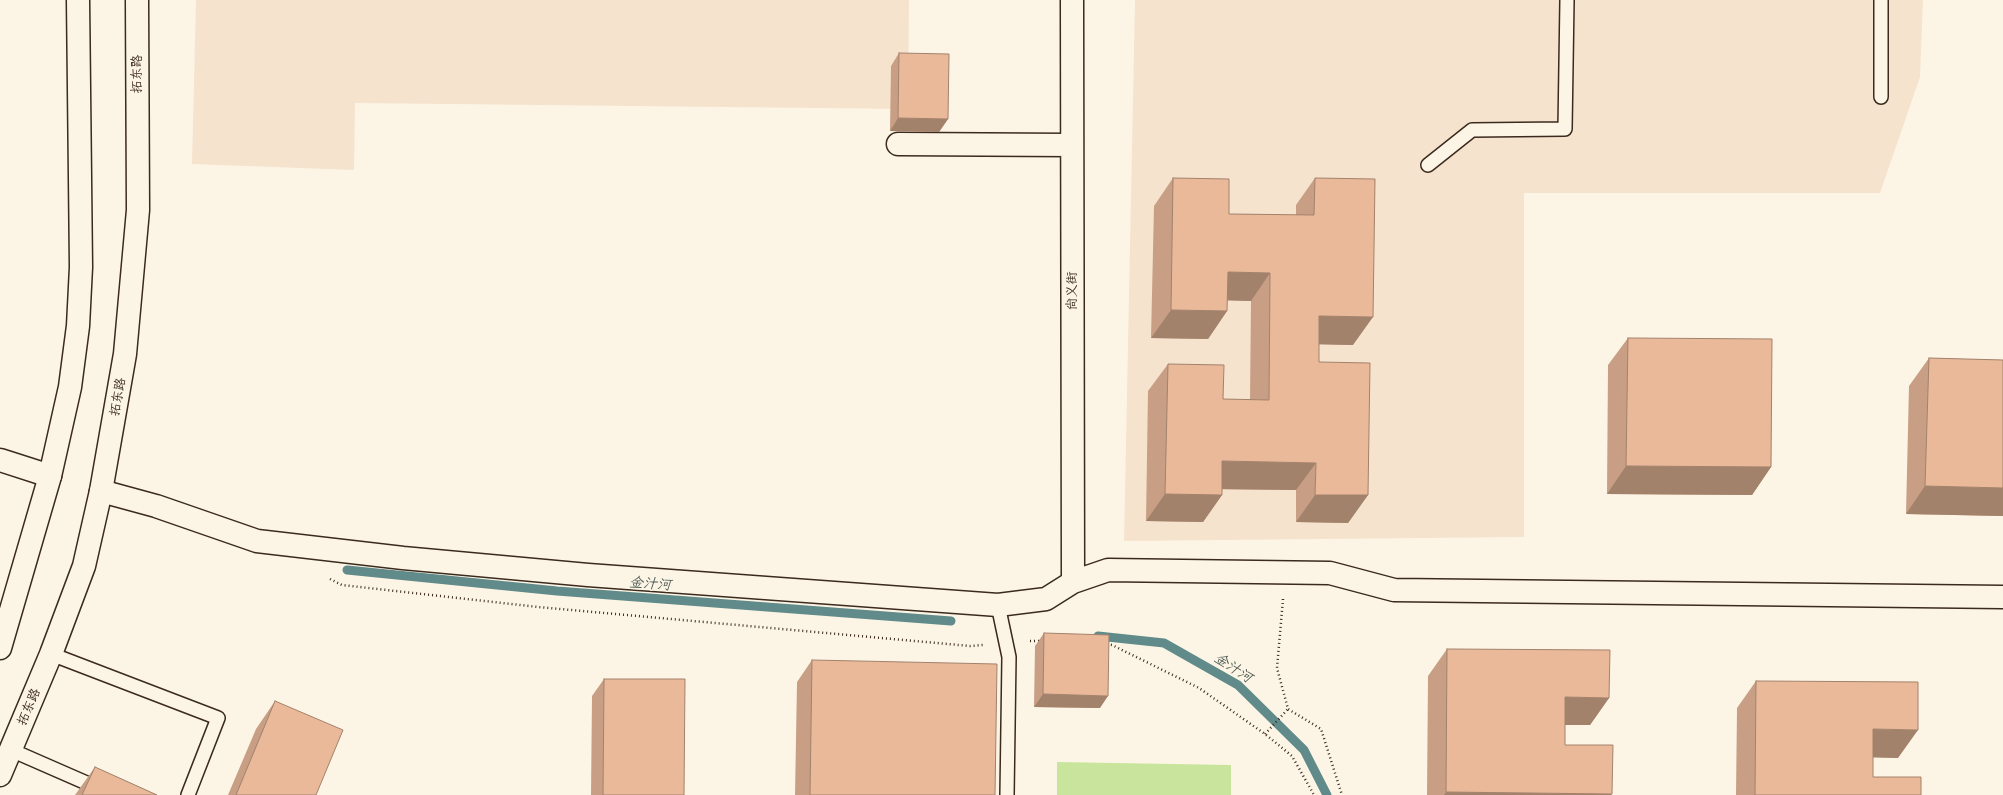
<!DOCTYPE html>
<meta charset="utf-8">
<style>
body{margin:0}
canvas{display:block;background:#fcf5e5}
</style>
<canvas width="2003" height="795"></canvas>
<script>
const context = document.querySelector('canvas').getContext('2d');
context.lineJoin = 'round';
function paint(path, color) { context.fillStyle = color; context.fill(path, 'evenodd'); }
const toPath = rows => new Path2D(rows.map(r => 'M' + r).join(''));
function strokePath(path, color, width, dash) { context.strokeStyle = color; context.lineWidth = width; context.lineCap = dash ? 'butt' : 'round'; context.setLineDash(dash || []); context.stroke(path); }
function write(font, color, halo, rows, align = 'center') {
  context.font = font + ' "Comic Neue","LXGW WenKai TC",sans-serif'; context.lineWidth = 3; context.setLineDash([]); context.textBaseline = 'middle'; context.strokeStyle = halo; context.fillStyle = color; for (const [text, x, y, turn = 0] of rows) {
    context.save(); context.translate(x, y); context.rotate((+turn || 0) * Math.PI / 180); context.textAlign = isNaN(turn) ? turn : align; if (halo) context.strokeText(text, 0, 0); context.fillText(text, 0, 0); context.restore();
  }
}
paint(toPath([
 [196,0,909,0,908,109,355,103,354,170,192,164],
 [1135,0,1923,0,1920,77,1880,193,1524,193,1524,537,1124,541]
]), '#f6e3ce');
paint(toPath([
 [1057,762,1231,765,1231,795,1057,795]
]), '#c9e59d');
strokePath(toPath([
 [347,570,557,591,951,621],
 [1098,636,1164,643,1238,685,1304,750,1327,795]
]), '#618b8b', 9);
const service = toPath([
 [1881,97,1881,0],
 [1428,165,1472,130,1565,129,1567,0],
 [998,605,1009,657,1007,795],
 [51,654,218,718,188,795],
 [11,750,114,795]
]);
const minor = toPath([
 [1072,0,1073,582],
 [898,144,1071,145],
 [0,460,50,476],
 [101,491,156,506,257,541,403,558,588,575,998,605,1046,599,1073,582,1108,570,1330,573,1394,590,2003,597]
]);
const primary = toPath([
 [0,648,50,476,70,387,78,326,81,267,78,0],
 [0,775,51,654,84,566,101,491,125,354,138,210,137,0]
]);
strokePath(service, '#3b2a1e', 16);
strokePath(minor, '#3b2a1e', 25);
strokePath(primary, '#3b2a1e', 25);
strokePath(toPath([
 [330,579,342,585,538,607,970,646,983,645],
 [1283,599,1277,668,1288,709,1321,729,1342,795],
 [1030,641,1040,641],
 [1107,644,1112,645,1199,688,1265,734,1292,756,1314,795],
 [1265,734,1288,709]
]), '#3b2a1e', 2.5, [1, 3]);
strokePath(service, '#fcf5e5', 13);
strokePath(minor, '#fcf5e5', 22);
strokePath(primary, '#fcf5e5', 22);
paint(toPath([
 [899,53,948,119,939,132,890,131,891,66],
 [1173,178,1229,214,1296,215,1296,205,1315,178,1353,345,1319,344,1319,362,1368,495,1348,523,1296,522,1296,490,1222,489,1222,495,1203,522,1146,521,1148,391,1168,364,1223,399,1250,400,1251,301,1227,300,1227,311,1208,339,1151,338,1154,206],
 [1628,338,1771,467,1752,495,1607,494,1608,365],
 [1929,358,2003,360,2003,516,1906,514,1909,386],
 [1044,633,1100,708,1034,707,1035,646],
 [1447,649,1609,698,1590,725,1565,725,1565,745,1611,795,1427,795,1428,676],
 [812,660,995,795,795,795,797,682],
 [604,679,684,795,591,795,592,696],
 [1756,681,1898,758,1873,757,1873,777,1921,795,1736,795,1737,708],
 [275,701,316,795,228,795,256,729],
 [95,767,157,795,75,795]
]), '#c89f84');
paint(toPath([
 [898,118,948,119,939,132,890,131],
 [1228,272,1270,273,1251,301,1208,300],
 [1171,310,1227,311,1208,339,1151,338],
 [1319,316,1373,317,1353,345,1300,344],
 [1222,461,1316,463,1296,490,1203,489],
 [1626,466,1771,467,1752,495,1607,494],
 [1925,486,2003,488,2003,516,1906,514],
 [1165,494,1222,495,1203,522,1146,521],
 [1315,495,1368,495,1348,523,1296,522],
 [1043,694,1108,696,1100,708,1034,707],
 [1565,697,1609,698,1590,725,1546,725],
 [1873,729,1918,730,1898,758,1854,757],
 [1446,792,1612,794,1611,795,1444,795]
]), '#a3826c');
const building = toPath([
 [899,53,949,54,948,119,898,118,899,53],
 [1173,178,1229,179,1229,214,1314,215,1315,178,1375,179,1373,317,1319,316,1319,362,1370,363,1368,495,1315,495,1316,463,1222,461,1222,495,1165,494,1168,364,1224,365,1223,399,1269,400,1270,273,1228,272,1227,311,1171,310,1173,178],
 [1628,338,1772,339,1771,467,1626,466,1628,338],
 [1929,358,2003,360,2003,488,1925,486,1929,358],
 [1044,633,1109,635,1108,696,1043,694,1044,633],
 [1447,649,1610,650,1609,698,1565,697,1565,745,1613,745,1612,794,1446,792,1447,649],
 [812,660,997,664,995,795,810,795,812,660],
 [604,679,685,679,684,795,603,795,604,679],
 [1756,681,1918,682,1918,730,1873,729,1873,777,1921,777,1921,795,1755,795,1756,681],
 [275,701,343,730,316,795,236,795,275,701],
 [95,767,157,795,82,795,95,767]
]);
paint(building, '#e9b99a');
strokePath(building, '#a3826c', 1);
write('13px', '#3b2a1e', '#fcf5e5', [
 ["拓东路",137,74,-90],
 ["尚义街",1072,291,-90],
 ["拓东路",118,397,-80],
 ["拓东路",29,707,-67]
]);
write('italic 14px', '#4e5a54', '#fcf5e5', [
 ["金汁河",650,584,4],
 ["金汁河",1233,668,33]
]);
</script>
